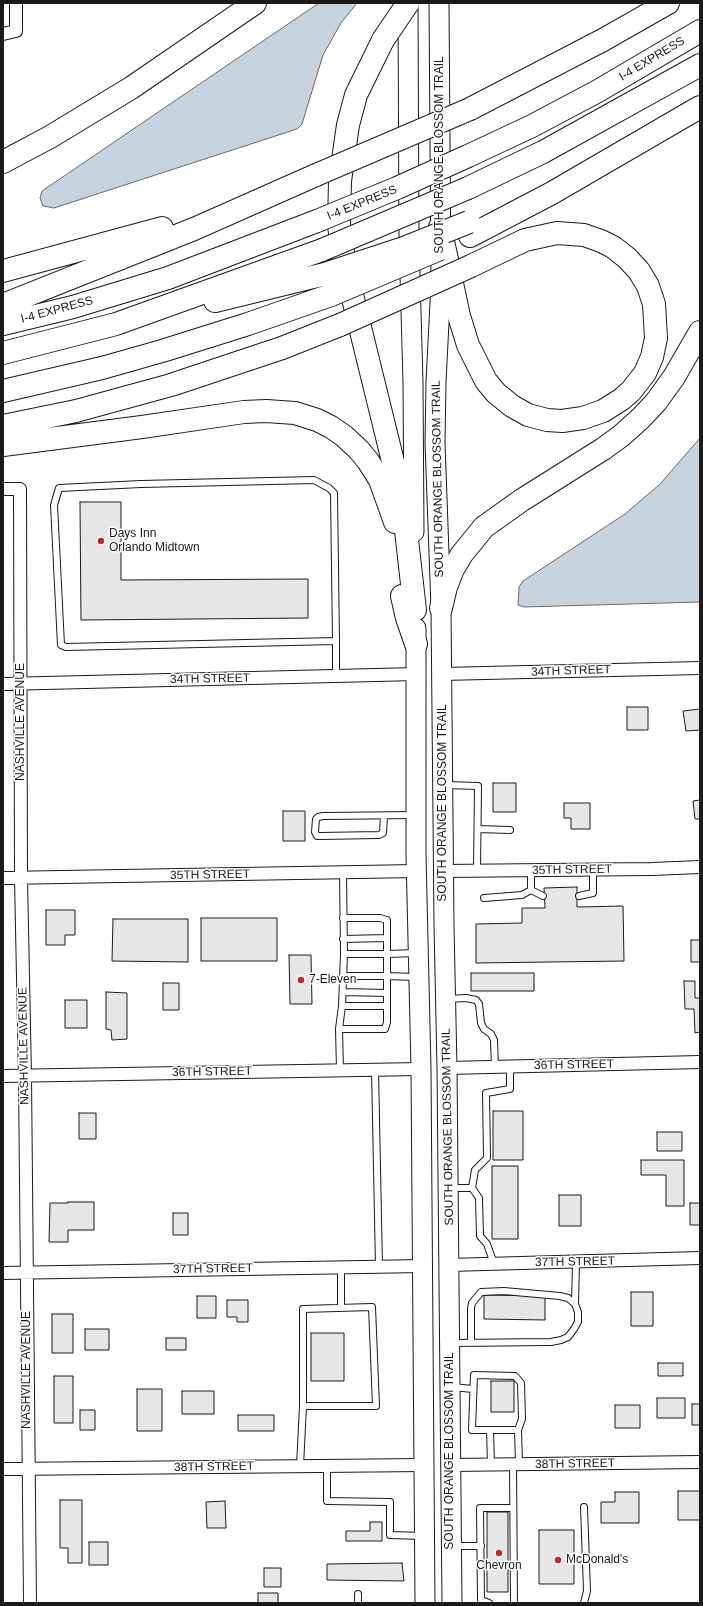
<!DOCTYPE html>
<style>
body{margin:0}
#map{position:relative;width:703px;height:1606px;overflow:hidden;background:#fff;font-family:Arial,sans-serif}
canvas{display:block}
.frame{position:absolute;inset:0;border:4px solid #1a1a1a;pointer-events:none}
</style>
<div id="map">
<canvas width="703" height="1606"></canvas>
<div class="frame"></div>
</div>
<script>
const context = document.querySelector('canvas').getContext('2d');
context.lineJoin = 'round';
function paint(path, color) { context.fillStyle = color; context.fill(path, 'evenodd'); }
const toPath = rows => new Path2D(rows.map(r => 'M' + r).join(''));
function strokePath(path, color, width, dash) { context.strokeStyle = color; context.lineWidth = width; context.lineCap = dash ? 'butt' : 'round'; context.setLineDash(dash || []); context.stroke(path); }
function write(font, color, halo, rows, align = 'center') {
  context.font = font + ' Arial,sans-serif'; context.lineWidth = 3; context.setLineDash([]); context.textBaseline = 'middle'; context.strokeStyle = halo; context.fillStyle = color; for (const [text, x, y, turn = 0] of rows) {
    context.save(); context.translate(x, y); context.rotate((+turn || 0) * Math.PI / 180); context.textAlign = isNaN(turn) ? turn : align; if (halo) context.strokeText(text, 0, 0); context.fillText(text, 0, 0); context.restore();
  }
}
const water = toPath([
 [319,3,357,3,341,23,323,55,302,124,297,129,54,208,43,206,40,198,42,191,319,3],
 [700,438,700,602,524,607,518,605,519,587,523,581,625,514,660,484,700,438]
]);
paint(water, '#c6d2dc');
strokePath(water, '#6a6a6a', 1);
const building = toPath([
 [80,502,121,502,121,580,308,579,308,618,81,620,80,502],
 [627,707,648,707,648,730,627,730,627,707],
 [700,709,700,730,686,731,683,711,700,709],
 [493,783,516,783,516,812,493,812,493,783],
 [700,800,700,819,695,819,693,801,700,800],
 [564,803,590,803,590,829,571,829,571,818,564,818,564,803],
 [283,811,305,811,305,841,283,841,283,811],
 [577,887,577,907,623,906,624,961,476,963,476,924,522,923,522,908,545,908,544,888,577,887],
 [46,910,75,910,75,935,65,935,65,945,46,945,46,910],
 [201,918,277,918,277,961,201,961,201,918],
 [113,919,188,919,188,962,112,961,113,919],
 [691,940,700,940,700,962,691,962,691,940],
 [289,955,311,955,312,1004,290,1004,289,955],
 [471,973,534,973,534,991,471,991,471,973],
 [684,981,695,981,695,998,700,998,700,1032,695,1033,694,1009,685,1009,684,981],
 [163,983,179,983,179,1010,163,1010,163,983],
 [106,992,127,993,127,1039,112,1040,111,1030,106,1029,106,992],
 [65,1000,87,1000,87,1028,65,1028,65,1000],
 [493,1111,523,1111,523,1160,493,1160,493,1111],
 [79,1113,96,1113,96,1139,79,1139,79,1113],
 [657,1132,682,1132,682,1151,657,1151,657,1132],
 [641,1160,684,1160,684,1206,666,1206,666,1175,641,1175,641,1160],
 [492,1166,518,1166,518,1239,492,1239,492,1166],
 [559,1195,581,1195,581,1226,559,1226,559,1195],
 [68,1202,94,1202,94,1230,68,1230,68,1242,49,1242,50,1203,68,1203,68,1202],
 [690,1203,700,1203,700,1225,690,1225,690,1203],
 [173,1213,188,1213,188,1235,173,1235,173,1213],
 [631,1292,653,1292,653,1326,631,1326,631,1292],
 [484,1295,545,1296,545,1320,484,1319,484,1295],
 [197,1296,216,1296,216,1318,197,1318,197,1296],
 [227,1300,248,1300,248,1322,237,1322,237,1317,227,1317,227,1300],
 [52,1314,73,1314,73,1353,52,1353,52,1314],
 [85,1329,109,1329,109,1350,85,1350,85,1329],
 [311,1333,344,1333,344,1381,311,1381,311,1333],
 [166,1338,186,1338,186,1350,166,1350,166,1338],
 [658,1363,683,1363,683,1376,658,1376,658,1363],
 [54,1376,73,1376,73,1423,54,1423,54,1376],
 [491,1381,514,1381,514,1412,491,1412,491,1381],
 [137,1389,162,1389,162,1431,137,1431,137,1389],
 [182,1391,214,1391,214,1414,182,1414,182,1391],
 [657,1398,685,1398,685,1418,657,1418,657,1398],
 [692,1404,700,1404,700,1425,692,1425,692,1404],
 [615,1405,640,1405,640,1428,615,1428,615,1405],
 [80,1410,95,1410,95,1430,80,1430,80,1410],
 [238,1415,274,1415,274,1431,238,1431,238,1415],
 [678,1491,700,1491,700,1520,678,1520,678,1491],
 [615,1492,639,1492,639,1523,601,1523,601,1502,615,1502,615,1492],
 [60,1500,82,1500,82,1563,68,1563,68,1548,60,1548,60,1500],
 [225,1501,226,1528,207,1528,206,1502,225,1501],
 [487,1512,508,1512,508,1592,487,1592,487,1512],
 [370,1522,382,1522,382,1541,346,1541,346,1531,370,1531,370,1522],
 [539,1530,574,1530,574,1584,539,1584,539,1530],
 [89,1542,108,1542,108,1565,89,1565,89,1542],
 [402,1563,404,1581,327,1580,327,1564,402,1563],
 [264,1568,281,1568,281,1587,264,1587,264,1568],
 [258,1593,278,1593,278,1603,258,1603,258,1593]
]);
paint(building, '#e6e6e6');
strokePath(building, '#1a1a1a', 1);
const lane = toPath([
 [336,641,66,647,61,645,54,505,59,488,141,484,314,480,329,488,334,493,336,641,336,676],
 [445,785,478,786,477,871],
 [384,816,383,833,379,835,320,836,317,836,315,832,316,819,318,817,323,816,415,815],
 [478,829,510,830],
 [531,890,543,896],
 [579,896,593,893,593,870],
 [484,898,522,895,531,890,531,870],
 [343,918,380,918,387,920,387,954,344,954],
 [343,939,387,938],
 [416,977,387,976,387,954,417,953],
 [343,992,387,993],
 [447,999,466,998,476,1000,479,1004,481,1023,484,1029,491,1034,494,1040,495,1067],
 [342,1006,387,1006],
 [339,1029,385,1029,387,1022,387,976,343,976],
 [375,1069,379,1267],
 [340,1070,339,1029,342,1006,344,954,343,872],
 [449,1188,472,1188,479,1198,480,1236,487,1244,494,1264],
 [472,1188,475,1170,487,1158,486,1093,510,1089,510,1067],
 [341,1267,341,1307],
 [452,1343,551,1342,561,1340,568,1337,574,1329,578,1322,578,1312,575,1304,576,1262],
 [471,1343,471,1308,472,1303,481,1292,504,1291,560,1296,568,1298,575,1304],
 [452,1387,473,1389],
 [490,1430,472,1430,474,1375,515,1376,521,1383,522,1419,518,1430],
 [491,1464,490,1430,518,1430,519,1464],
 [513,1464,514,1603],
 [300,1466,303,1406,376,1406,372,1307,303,1309,303,1406],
 [327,1466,327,1501,390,1502,390,1535,423,1536],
 [584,1507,587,1591,584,1603],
 [454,1546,481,1546],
 [358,1594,358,1603],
 [489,1603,481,1600,480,1508,513,1508]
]);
const street = toPath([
 [3,34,16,31,16,3],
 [3,489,20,489,21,878,25,1076,30,1603],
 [442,674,700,668],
 [3,684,417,674],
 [443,871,652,869,700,867],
 [3,878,417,871],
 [447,1068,700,1062],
 [3,1076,421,1069],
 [449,1265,700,1258],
 [3,1273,423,1266],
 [451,1465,700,1462],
 [3,1469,425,1465]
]);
const primary = toPath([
 [408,3,409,241,413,382,414,532],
 [439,3,441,283,436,382,435,443,441,608,444,925,447,1068,452,1603],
 [416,628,416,854,421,1069,425,1603]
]);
const highway = toPath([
 [383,40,356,95,348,125,340,181,339,226,345,266,399,486,404,513,415,610],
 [470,109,603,40,668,3],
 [468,156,532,126,598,91,700,31],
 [3,162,50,137,131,88,255,3],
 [468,188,543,152,700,65],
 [440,227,459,316,468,345,486,381,496,393,512,406,528,415,547,420,562,421,583,418,603,411,622,399,631,391,645,373,652,357,656,338,654,304,648,286,639,271,627,258,613,247,601,241,584,235,557,233,525,240,471,266],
 [470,236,552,193,700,107],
 [3,271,162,228],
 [215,301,325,274],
 [3,305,194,229,316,175],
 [3,324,73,307,168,278,317,221],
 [3,353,116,324,322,250],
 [3,391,102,368,162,351,248,324,331,295],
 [3,426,76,411,171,385,282,348,340,325],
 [3,445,142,427,244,412,266,411,295,413,317,420,331,427,344,436,359,450,368,461,380,480,395,522],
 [402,596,407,618,416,644],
 [441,608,446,587,453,569,462,554,484,527,522,500,603,449,621,436,641,418,656,402,674,377,700,332]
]);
strokePath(lane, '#1a1a1a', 8);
strokePath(street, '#1a1a1a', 14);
strokePath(primary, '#1a1a1a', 21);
strokePath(highway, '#1a1a1a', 24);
strokePath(lane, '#fff', 6);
strokePath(street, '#fff', 12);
strokePath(primary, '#fff', 19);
strokePath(highway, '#fff', 22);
const highwayBridge = toPath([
 [383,40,408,3],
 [316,175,470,109],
 [317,221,397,188,468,156],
 [322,250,468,188],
 [325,274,404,248,469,222],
 [331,295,440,249],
 [340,325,471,266]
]);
strokePath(highwayBridge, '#1a1a1a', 24, []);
strokePath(highwayBridge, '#fff', 22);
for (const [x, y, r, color] of [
 [101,541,4,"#c62828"],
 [301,980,4,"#c62828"],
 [499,1553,4,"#c62828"],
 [558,1560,4,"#c62828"]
]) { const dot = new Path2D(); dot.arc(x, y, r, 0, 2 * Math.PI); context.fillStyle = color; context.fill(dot); strokePath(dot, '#fff', 1.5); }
write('12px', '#1a1a1a', '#fff', [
 ["I-4 EXPRESS",652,59,-31],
 ["SOUTH ORANGE BLOSSOM TRAIL",440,155,-90],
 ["I-4 EXPRESS",362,203,-22],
 ["I-4 EXPRESS",57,310,-15],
 ["SOUTH ORANGE BLOSSOM TRAIL",438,479,-91],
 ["34TH STREET",571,671,-2],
 ["34TH STREET",210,679,-1],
 ["NASHVILLE AVENUE",21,722,-90],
 ["SOUTH ORANGE BLOSSOM TRAIL",443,803,-90],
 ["35TH STREET",572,870,-1],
 ["35TH STREET",210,875,-1],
 ["NASHVILLE AVENUE",24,1046,-91],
 ["36TH STREET",574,1065,-1],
 ["36TH STREET",212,1072,-1],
 ["SOUTH ORANGE BLOSSOM TRAIL",448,1127,-91],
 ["37TH STREET",575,1262,-1],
 ["37TH STREET",213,1269,-1],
 ["NASHVILLE AVENUE",27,1370,-90],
 ["SOUTH ORANGE BLOSSOM TRAIL",450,1451,-90],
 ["38TH STREET",575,1464,-1],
 ["38TH STREET",214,1467,-1]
]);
write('12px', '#1a1a1a', '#fff', [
 ["Days Inn",109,534],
 ["Orlando Midtown",109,548],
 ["7-Eleven",309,980],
 ["McDonald's",566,1560],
 ["Chevron",499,1566,"center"]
], 'left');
</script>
